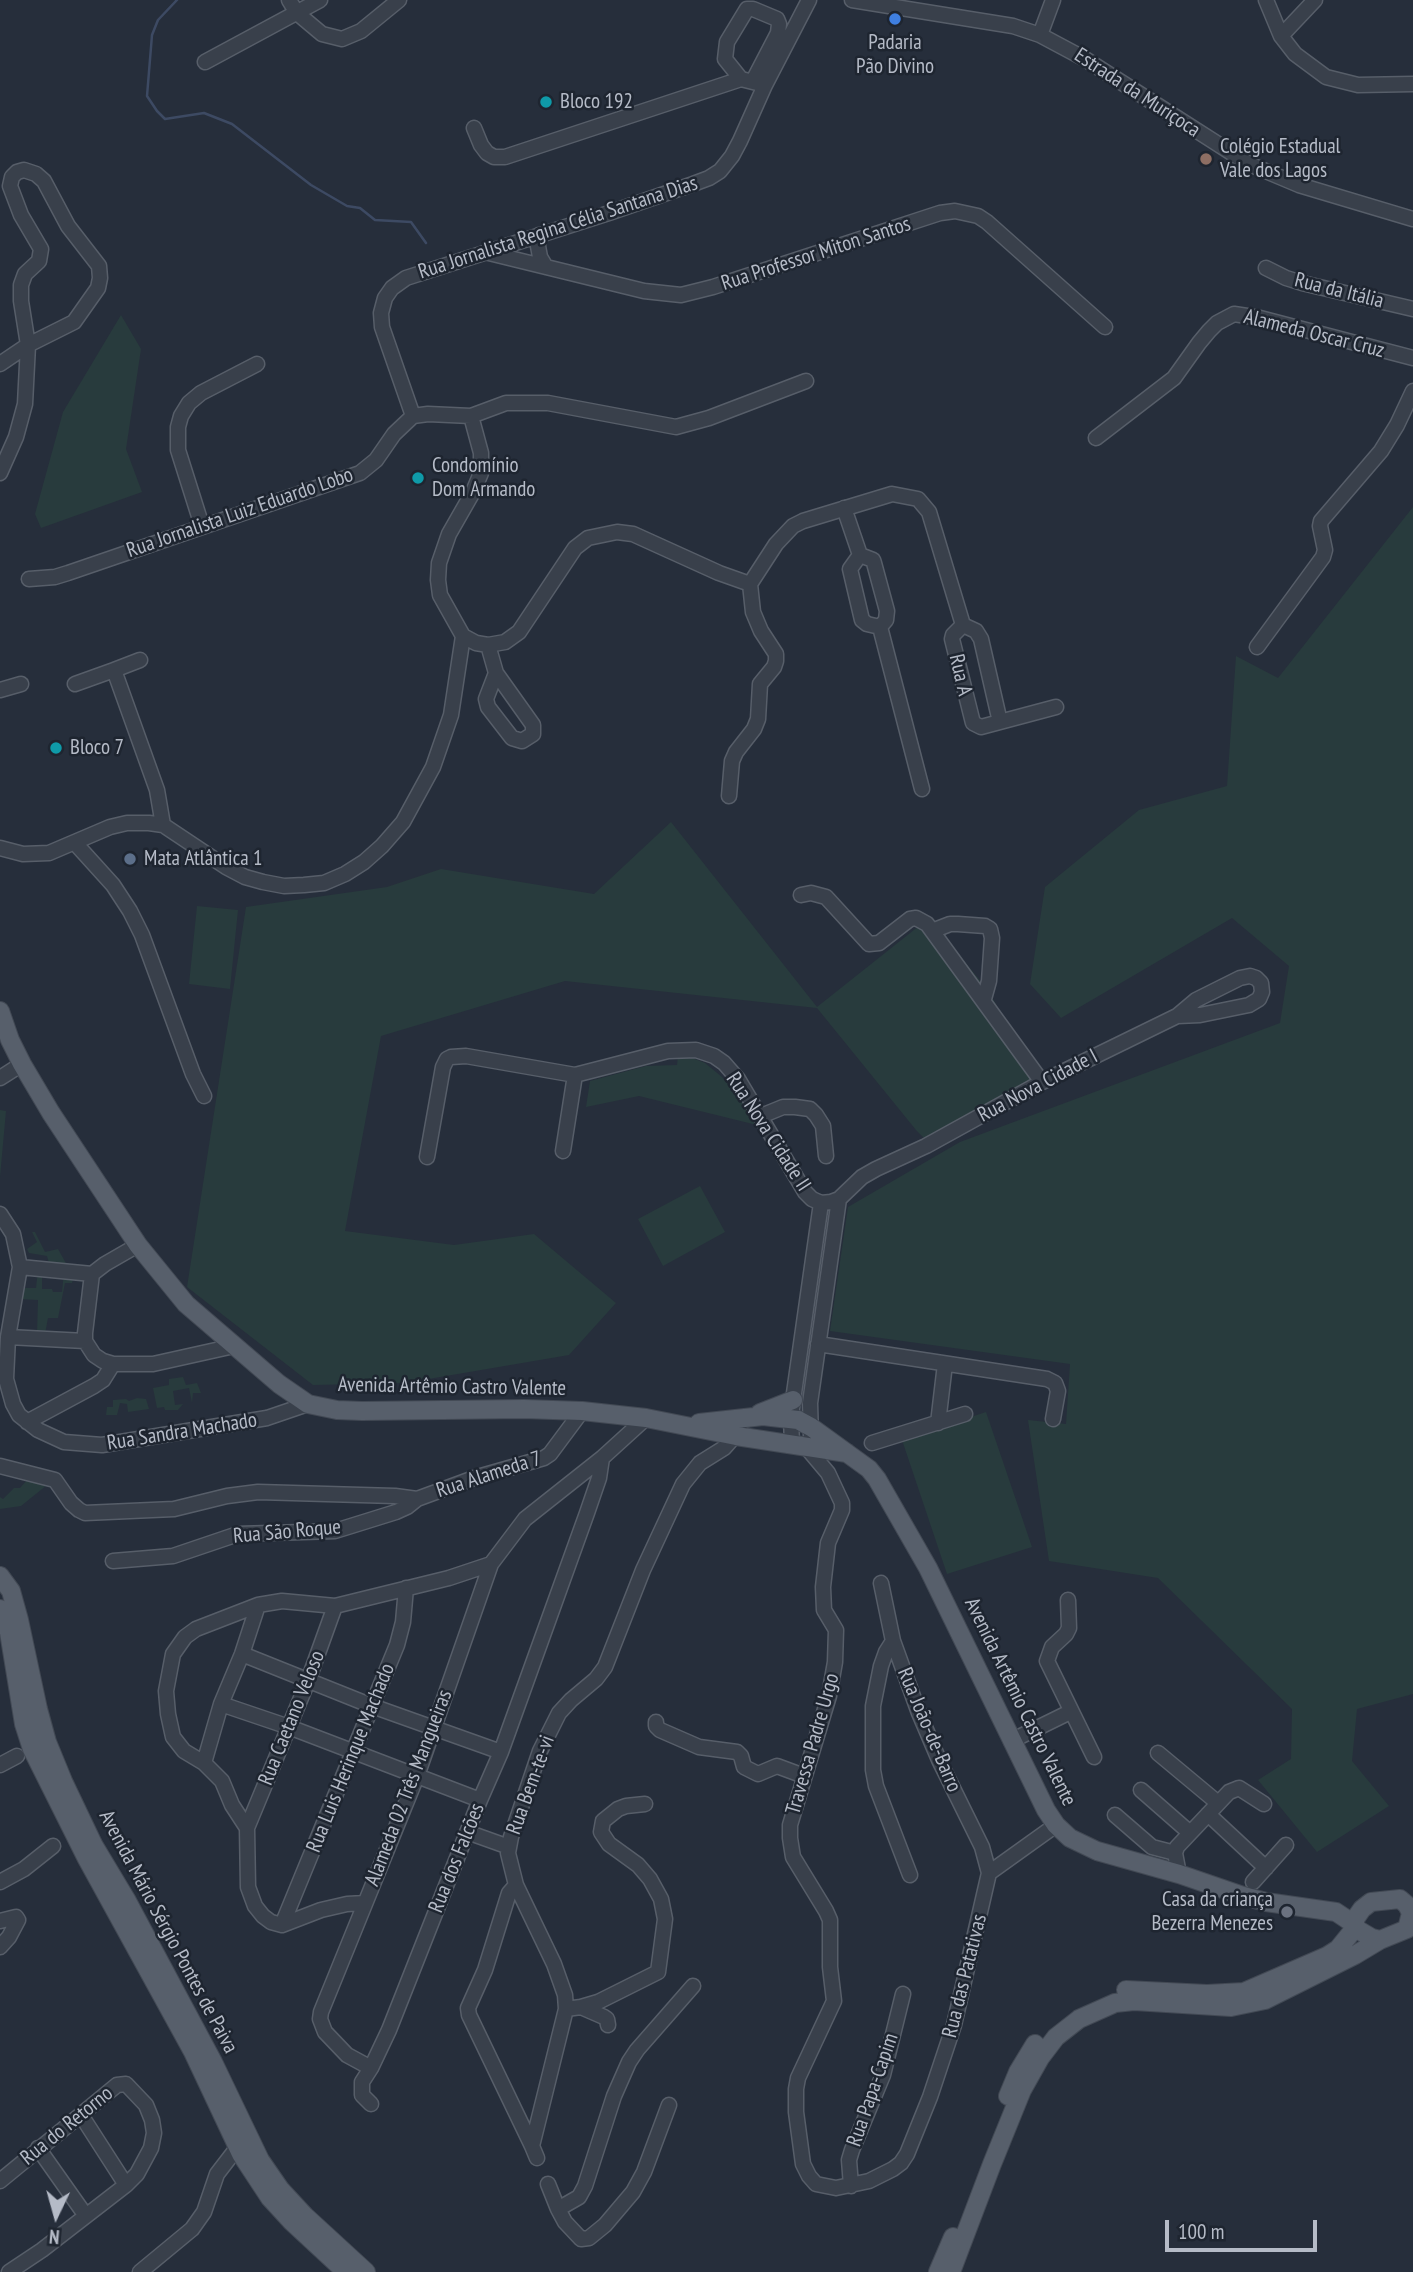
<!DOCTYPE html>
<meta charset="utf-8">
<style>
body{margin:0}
#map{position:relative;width:1413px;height:2272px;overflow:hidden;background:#262e3b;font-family:"PT Sans Narrow",sans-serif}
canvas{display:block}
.north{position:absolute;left:21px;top:2181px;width:70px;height:70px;-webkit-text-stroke:5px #1e2530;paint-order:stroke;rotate:185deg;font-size:19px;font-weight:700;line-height:28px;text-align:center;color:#b5bbc7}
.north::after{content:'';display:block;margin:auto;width:24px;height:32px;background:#b5bbc7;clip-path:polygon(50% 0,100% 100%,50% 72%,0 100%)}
.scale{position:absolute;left:1165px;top:2220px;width:152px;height:32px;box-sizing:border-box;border:4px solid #b5bbc7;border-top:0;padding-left:9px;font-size:21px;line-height:24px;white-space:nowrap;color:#b5bbc7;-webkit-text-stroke:5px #1e2530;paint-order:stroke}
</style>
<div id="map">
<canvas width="1413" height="2272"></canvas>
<div class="north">N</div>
<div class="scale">100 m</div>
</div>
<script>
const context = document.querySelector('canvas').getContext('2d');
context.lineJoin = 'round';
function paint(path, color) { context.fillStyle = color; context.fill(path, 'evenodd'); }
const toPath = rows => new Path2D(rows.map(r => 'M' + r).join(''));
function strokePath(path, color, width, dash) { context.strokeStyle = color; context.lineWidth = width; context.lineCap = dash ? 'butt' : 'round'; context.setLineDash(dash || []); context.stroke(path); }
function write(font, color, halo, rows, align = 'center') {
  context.font = font + ' "PT Sans Narrow",sans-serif'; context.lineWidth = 5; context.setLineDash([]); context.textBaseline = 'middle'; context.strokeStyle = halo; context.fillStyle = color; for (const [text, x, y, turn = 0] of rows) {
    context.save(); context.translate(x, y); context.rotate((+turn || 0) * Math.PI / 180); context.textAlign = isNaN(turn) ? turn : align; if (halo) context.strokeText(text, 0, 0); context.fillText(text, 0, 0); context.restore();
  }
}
paint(toPath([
 [121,315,141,349,126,449,142,492,41,528,35,514,63,412],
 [1413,507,1413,1694,1357,1709,1352,1761,1389,1806,1317,1852,1258,1780,1291,1759,1292,1709,1158,1578,1049,1561,1028,1420,1066,1424,1070,1364,830,1331,848,1207,960,1142,1280,1023,1289,966,1232,918,1061,1018,1030,984,1045,887,1139,810,1227,786,1236,656,1278,678],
 [671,822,817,1007,929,918,987,989,1038,1075,928,1142,916,1130,817,1008,565,981,381,1036,345,1231,454,1245,534,1234,616,1303,569,1355,405,1383,313,1385,187,1287,246,907,387,887,441,869,594,894],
 [197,906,238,910,230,989,189,984],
 [678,1056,690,1057,705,1063,722,1077,761,1126,639,1096,586,1107,590,1081,646,1066,677,1065],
 [0,1110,6,1111,0,1177],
 [700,1186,725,1232,663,1266,638,1219],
 [32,1232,35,1232,45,1252,58,1249,67,1265,50,1267,47,1256,29,1253,27,1249,37,1242],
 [38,1270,42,1271,42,1289,52,1289,53,1292,62,1292,64,1272,74,1276,72,1283,65,1283,58,1318,48,1318,45,1334,37,1333,38,1300,19,1299,20,1288,36,1288],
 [183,1377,186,1385,197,1383,201,1393,193,1393,192,1403,189,1388,173,1391,175,1405,183,1404,178,1410,165,1410,164,1407,157,1408,153,1388,169,1385,169,1379],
 [137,1398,146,1399,149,1409,128,1412,127,1404,120,1403,117,1415,106,1415,107,1407,103,1407,113,1407,113,1400,126,1399,129,1401],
 [986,1412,1032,1547,947,1574,902,1440],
 [27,1480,52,1481,21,1506,0,1509,0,1497,3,1499,14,1488,20,1488]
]), '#283b3d');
strokePath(toPath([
 [177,0,158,20,152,35,147,96,157,111,165,119,204,113,232,124,311,185,347,206,360,208,375,220,411,222,426,243]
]), '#3d4a63', 2.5);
const minor = toPath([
 [289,0,297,13,322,34,342,39,361,31,399,0],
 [852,0,1013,26,1040,35,1085,59,1249,164,1299,185,1413,219],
 [1266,0,1281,36,1295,54,1326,77,1358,85,1413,84],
 [1040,35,1053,0],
 [1281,36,1315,0],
 [205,62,320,0],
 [753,81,778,33,779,24,777,19,753,9,747,9,727,42,725,59,741,79,765,85],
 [474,128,481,145,487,153,494,157,505,157,741,79],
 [539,235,538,246,540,257,546,267],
 [489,253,644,291,681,295,713,287,940,213,955,211,978,216,987,222,1105,327],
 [1266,268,1286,278,1302,283,1413,309],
 [0,364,28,345,74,322,98,288,100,278,99,266,68,226,44,181,36,174,24,170,17,172,12,177,10,186,21,215,41,249,39,261,25,274,21,285,21,301,28,345,25,404,16,437,0,473],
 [413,416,382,327,381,313,385,298,392,288,406,278,609,213,693,184,709,178,720,171,732,156,740,141,765,85,809,0],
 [471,416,481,453,481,473,473,492,449,534,439,563,438,580,440,595,463,636,476,643,488,645,505,642,519,632,575,548,588,538,617,532,633,534,719,573,750,584,776,544,793,526,803,521,892,494,918,499,929,512,963,625],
 [1096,438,1174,378,1199,343,1209,331,1217,323,1234,314,1260,318,1413,358],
 [844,508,860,555,873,560,874,563,887,611,886,620,880,627],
 [202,526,178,450,178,427,181,416,189,403,201,393,257,364],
 [860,555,850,569,862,620,867,624,880,627],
 [29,579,55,577,68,573,360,473,376,460,394,434,413,416,428,414,471,416,506,403,548,403,676,427,709,418,806,381],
 [963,625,953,635,952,639,973,723,981,727,1056,707],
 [963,625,976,631,981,639,1000,722],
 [880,627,922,789],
 [488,645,496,673,533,725,533,734,522,741,512,738,488,707,486,699,496,673],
 [1257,647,1323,557,1325,550,1320,526,1321,521,1381,451,1397,425,1413,391],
 [114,670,140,660],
 [75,684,114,670,157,790,163,825],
 [0,690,21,684],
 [729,796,732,761,736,752,754,729,758,719,760,684,774,667,776,661,776,654,761,631,753,612,750,584],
 [75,843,113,885,130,911,142,935,193,1074,204,1096],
 [0,848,23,854,49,853,110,827,127,823,149,823,163,825,226,867,245,877,263,882,284,886,304,885,324,883,345,874,364,862,382,846,403,822,433,767,451,715,463,636],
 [801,895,811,893,826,897,869,944,879,943,910,919,916,918,927,924,1042,1082],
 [932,931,950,924,958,924,985,926,990,929,992,938,989,981,984,999],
 [0,1078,22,1064],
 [761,1116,783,1107,795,1107,810,1109,816,1115,823,1126,826,1156],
 [563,1151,575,1075],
 [427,1157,443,1067,447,1059,451,1057,466,1056,575,1075,668,1051,696,1050,714,1056,724,1063,738,1079,805,1192,812,1199,821,1203,831,1202,839,1199,862,1177,876,1169,926,1146,1042,1082,1177,1016,1196,1000,1240,978,1250,976,1256,978,1261,983,1262,992,1259,999,1249,1005,1200,1015,1177,1016],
 [839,1199,810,1403,811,1437,807,1448,828,1473,842,1503,842,1510,828,1543,823,1587,824,1610,836,1630,835,1662,829,1696,790,1825,790,1838,793,1857,826,1911,830,1920,830,1967,834,2001,798,2078,796,2089,796,2112,803,2164,809,2176,816,2184,836,2188,869,2181,893,2169,901,2163,907,2154,930,2097,954,2025,989,1873,1056,1825],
 [0,1214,13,1234,20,1267,8,1337,6,1379,13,1404,19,1415,38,1430,64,1442,102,1445,267,1418,308,1404],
 [138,1245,105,1264,92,1274,85,1333,85,1341,94,1355,103,1361,113,1364,153,1364,234,1346],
 [20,1267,92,1274],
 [8,1337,85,1341],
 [818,1344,1047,1379,1055,1383,1058,1391,1053,1419],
 [27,1422,94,1386,103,1380,113,1364],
 [938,1423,945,1364],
 [872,1443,965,1414],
 [792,1444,791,1418,793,1400,821,1203],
 [602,1458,599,1478,587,1513,501,1752,480,1800,389,2030,371,2068,347,2055,325,2032,320,2019,321,2012,417,1776,491,1564,525,1519,602,1458,646,1418],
 [0,1466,55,1480,71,1503,79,1510,85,1513,174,1509,227,1496,258,1492,395,1496,417,1499],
 [113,1561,173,1556,238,1534,335,1531,396,1512,407,1507,417,1499,474,1478,544,1458,550,1454,582,1411],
 [881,1583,893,1641,919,1713,939,1760,982,1847,989,1873],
 [1068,1600,1069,1628,1066,1634,1052,1647,1047,1661,1094,1757],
 [893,1641,886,1652,881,1666,873,1706,873,1770,876,1786,910,1875],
 [242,1654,372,1706,501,1752],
 [221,1704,289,1727,480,1800],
 [656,1722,656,1726,660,1730,699,1747,737,1752,741,1756,744,1767,758,1774,777,1766,804,1776],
 [1011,1741,1070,1712],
 [1158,1753,1218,1803],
 [204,1763,221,1704,242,1654,258,1605],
 [0,1765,17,1756],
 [1141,1790,1189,1832],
 [1208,1814,1266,1868],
 [1115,1815,1152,1847,1175,1853],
 [247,1828,308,1681,335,1606],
 [467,1832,509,1847],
 [1179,1874,1175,1853,1177,1847,1229,1792,1239,1788,1264,1804],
 [0,1882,24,1869,53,1846],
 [1253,1882,1286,1845],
 [516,1885,509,1893,485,1970,468,2008,469,2015,532,2146],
 [365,1903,347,1904,321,1910,282,1925,271,1922,263,1916,255,1906,248,1887,247,1828,232,1805,222,1781,204,1763,184,1751,173,1737,168,1714,166,1691,173,1654,185,1637,196,1629,258,1605,282,1601,335,1606,449,1578,491,1564],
 [0,1921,16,1917,18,1920,9,1937,0,1947],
 [282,1925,397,1645,403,1622,406,1588],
 [581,2007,604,2017,607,2019,608,2025],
 [566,2009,581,2007,598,2002,658,1972,665,1919,661,1899,650,1879,638,1865,609,1844,601,1832,603,1821,618,1809,626,1806,645,1804],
 [371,2068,362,2082,362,2095,371,2104],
 [81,2115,126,2185],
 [38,2148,86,2216],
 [537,2158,532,2146,566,2009,565,1995,554,1964,516,1885,508,1853,511,1837,540,1751,559,1713,571,1700,596,1679,605,1667,643,1570,683,1484,700,1463,724,1448,740,1430],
 [0,2181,117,2085,126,2084,146,2105,152,2120,154,2133,151,2148,137,2174,126,2185,42,2250,9,2272],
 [548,2184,558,2209,579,2197,585,2186,614,2096,629,2062,637,2050,693,1986],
 [851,2186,849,2160,852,2150,883,2075,903,1994],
 [558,2209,565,2222,581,2239,589,2238,605,2225,633,2192,644,2172,669,2105],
 [140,2272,192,2229,204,2212,217,2174,237,2148]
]);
const major = toPath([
 [0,1011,10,1040,22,1064,51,1113,138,1245,186,1304,279,1384,308,1404,337,1410,362,1411,524,1409,582,1411,646,1418,736,1436,847,1453],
 [760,1413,793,1400],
 [699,1423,763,1416,798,1420,811,1427,869,1469,877,1479,928,1568,1046,1810,1056,1825,1070,1838,1097,1851,1179,1874,1243,1896,1266,1902,1336,1912,1354,1924],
 [0,1576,11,1591,19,1620,38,1709,47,1742,63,1781,94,1846,127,1901,213,2062,260,2160,280,2189,305,2216,366,2272],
 [0,1609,9,1632,24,1724,32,1749,87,1859,193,2052,241,2154,270,2198,292,2222,346,2272],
 [1126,1990,1207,1994,1244,1992,1327,1956,1338,1949,1355,1928],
 [1008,2096,1018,2072,1035,2044],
 [938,2272,953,2237],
 [951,2272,992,2164,1022,2090,1040,2058,1056,2037,1079,2019,1115,2003,1134,2001,1231,2007,1265,2000,1355,1955,1380,1940,1407,1929,1411,1913,1407,1905,1400,1899,1371,1902,1362,1909,1355,1919,1355,1928,1372,1938,1380,1940]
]);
strokePath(minor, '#575e69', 17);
strokePath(major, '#424954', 20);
strokePath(minor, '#39404b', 14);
strokePath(major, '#575f6b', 18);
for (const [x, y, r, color] of [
 [895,19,7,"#3f7fe0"],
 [546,102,7,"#0f9aa8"],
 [1206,159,7,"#8d6e63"],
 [418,478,7,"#0f9aa8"],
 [56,748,7,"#0f9aa8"],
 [130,859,7,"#5c6f8a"],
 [1287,1912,7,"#6b7280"]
]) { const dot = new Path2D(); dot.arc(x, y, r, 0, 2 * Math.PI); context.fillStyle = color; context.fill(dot); strokePath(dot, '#1e2530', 2.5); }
write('21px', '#b5bbc7', '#1e2530', [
 ["Padaria",895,43,"center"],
 ["Pão Divino",895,67,"center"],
 ["Bloco 192",560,102],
 ["Colégio Estadual",1220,147],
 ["Vale dos Lagos",1220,171],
 ["Condomínio",432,466],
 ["Dom Armando",432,490],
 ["Bloco 7",70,748],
 ["Mata Atlântica 1",144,859],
 ["Casa da criança",1273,1900,"right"],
 ["Bezerra Menezes",1273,1924,"right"]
], 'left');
write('21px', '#b5bbc7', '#1e2530', [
 ["Estrada da Muriçoca",1137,93,33],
 ["Rua Jornalista Regina Célia Santana Dias",558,228,-18],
 ["Rua Professor Miton Santos",816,254,-18],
 ["Rua da Itália",1339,291,14],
 ["Alameda Oscar Cruz",1314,334,14],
 ["Rua Jornalista Luiz Eduardo Lobo",240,513,-19],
 ["Rua A",960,675,77],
 ["Rua Nova Cidade I",1038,1086,-28],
 ["Rua Nova Cidade II",768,1132,57],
 ["Avenida Artêmio Castro Valente",452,1387,1],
 ["Rua Sandra Machado",182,1432,-9],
 ["Rua Alameda 7",489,1475,-18],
 ["Rua São Roque",287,1532,-5],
 ["Avenida Artêmio Castro Valente",1020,1702,64],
 ["Rua Caetano Veloso",292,1718,-68],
 ["Rua João-de-Barro",929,1730,67],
 ["Travessa Padre Urgo",813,1744,-74],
 ["Rua Luis Herinque Machado",351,1758,-68],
 ["Rua Bem-te-vi",531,1785,-70],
 ["Alameda 02 Três Mangueiras",409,1788,-69],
 ["Rua dos Falcões",457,1858,-68],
 ["Avenida Mário Sérgio Pontes de Paiva",168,1932,62],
 ["Rua das Patativas",965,1976,-76],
 ["Rua Papa-Capim",873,2090,-71],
 ["Rua do Retorno",67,2126,-39]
]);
</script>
